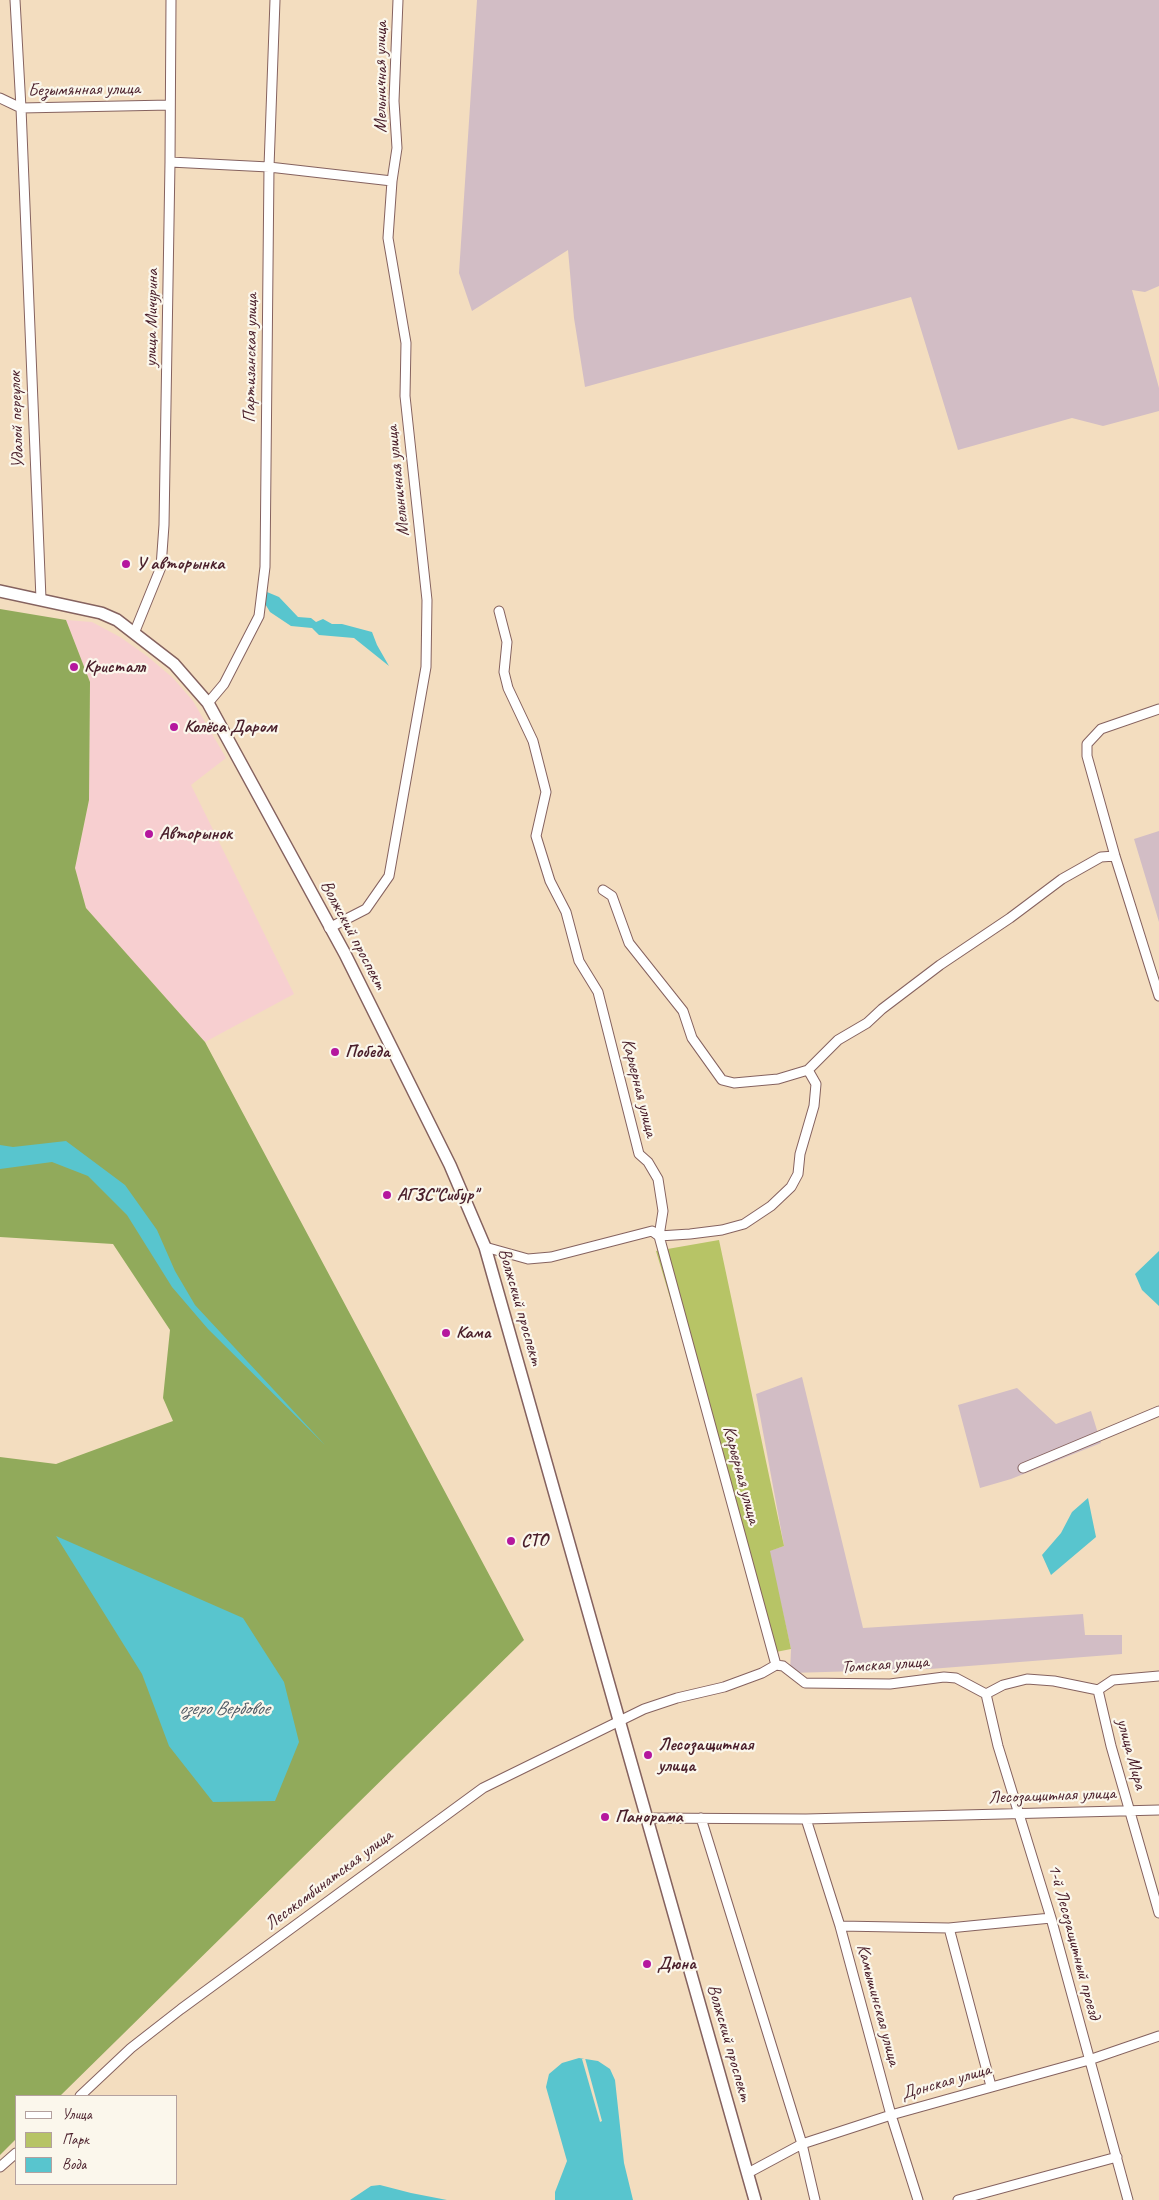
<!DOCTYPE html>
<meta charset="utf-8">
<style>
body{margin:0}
#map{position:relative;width:1159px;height:2200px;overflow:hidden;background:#f3ddbf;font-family:Caveat,sans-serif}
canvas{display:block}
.legend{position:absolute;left:15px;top:2095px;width:162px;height:90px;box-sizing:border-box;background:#fbf7ec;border:1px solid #b4a19f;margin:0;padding:6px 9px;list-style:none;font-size:15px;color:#4a1f2b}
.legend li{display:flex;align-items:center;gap:10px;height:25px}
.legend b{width:25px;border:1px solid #b4a19f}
</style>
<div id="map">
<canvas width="1159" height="2200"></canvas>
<ul class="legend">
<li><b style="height:6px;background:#fff"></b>Улица</li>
<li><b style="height:14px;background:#b7c466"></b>Парк</li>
<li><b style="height:14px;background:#58c5ce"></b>Вода</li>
</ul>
</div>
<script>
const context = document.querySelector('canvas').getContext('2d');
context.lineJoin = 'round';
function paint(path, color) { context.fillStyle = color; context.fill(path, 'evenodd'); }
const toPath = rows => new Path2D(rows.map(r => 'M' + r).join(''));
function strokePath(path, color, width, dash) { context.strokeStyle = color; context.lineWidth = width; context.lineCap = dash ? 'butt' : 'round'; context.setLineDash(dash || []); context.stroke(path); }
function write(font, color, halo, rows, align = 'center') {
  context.font = font + ' Caveat,sans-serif'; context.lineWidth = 4.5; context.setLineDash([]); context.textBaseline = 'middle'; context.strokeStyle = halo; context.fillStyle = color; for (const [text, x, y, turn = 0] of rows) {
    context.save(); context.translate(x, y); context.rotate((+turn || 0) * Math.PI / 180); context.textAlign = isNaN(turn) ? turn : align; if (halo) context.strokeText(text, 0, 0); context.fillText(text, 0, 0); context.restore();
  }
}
paint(toPath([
 [66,620,92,622,120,637,147,656,173,678,193,701,226,758,191,785,294,994,205,1042,86,908,75,868,89,800,90,682]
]), '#f7cfd0');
paint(toPath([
 [477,0,1159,0,1159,286,1145,292,1132,290,1159,388,1159,411,1103,426,1072,418,958,450,911,297,585,387,574,318,568,250,472,311,459,273],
 [1159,831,1159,922,1134,839],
 [802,1377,863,1628,1083,1614,1085,1635,1122,1635,1122,1654,930,1669,790,1673,791,1649,769,1551,784,1546,756,1394],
 [1017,1388,1056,1424,1091,1411,1101,1443,1011,1479,980,1488,958,1405]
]), '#d2bdc5');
paint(toPath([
 [719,1240,784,1546,770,1551,791,1649,776,1652,656,1251]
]), '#b7c466');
paint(toPath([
 [0,609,66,620,90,682,89,800,75,868,86,908,205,1042,524,1640,60,2096,16,2096,16,2139,0,2155,0,1457,56,1464,173,1421,163,1398,170,1330,113,1244,0,1237]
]), '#91aa5b');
paint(toPath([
 [267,592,279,597,298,617,311,618,316,622,323,619,332,624,342,624,372,632,377,645,389,666,354,638,319,635,312,628,291,626,270,612,264,602],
 [66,1141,125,1185,157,1230,175,1271,195,1305,325,1445,208,1329,172,1287,127,1215,88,1176,52,1162,0,1169,0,1145,13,1147],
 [1159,1251,1159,1306,1142,1290,1135,1274],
 [1088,1498,1096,1537,1051,1575,1042,1555,1061,1533,1072,1512],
 [56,1536,243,1618,284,1682,299,1742,275,1801,213,1802,169,1746,142,1674],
 [579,2058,598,2061,610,2069,615,2080,624,2163,633,2200,555,2200,555,2192,567,2161,546,2087,549,2074,562,2063],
 [380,2185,411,2193,447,2200,350,2200,371,2186]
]), '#58c5ce');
paint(toPath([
 [585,2058,602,2121,600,2122,582,2059]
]), '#f3ddbf');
const minor = toPath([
 [15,0,21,108,41,599],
 [0,98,21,108,170,105],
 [170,162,269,167,392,181],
 [499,611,507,642,504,672,508,688,533,741,546,792,536,836,550,881,566,912,579,961,598,992,639,1154,648,1162,658,1179,663,1211,659,1236,776,1665],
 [135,631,161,567,164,525,170,162,171,0],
 [208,703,224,684,259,616,265,567,269,167,275,0],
 [1159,709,1101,729,1087,744,1087,756,1115,856,1159,996],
 [603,890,612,896,629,943,683,1011,692,1038,722,1080,734,1083,778,1079,808,1070],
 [329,928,366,909,389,876,426,667,427,600,405,396,406,343,388,238,392,181,397,148,394,101,398,0],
 [485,1247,528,1259,551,1257,652,1231,659,1236,690,1234,722,1230,744,1224,771,1206,791,1187,798,1174,800,1154,814,1106,816,1084,808,1070,838,1040,867,1023,882,1009,940,965,1010,918,1062,879,1101,857,1115,856],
 [1023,1468,1159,1411],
 [1098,1690,1111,1746,1159,1913],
 [986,1694,998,1746,1051,1918,1128,2200],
 [647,1818,806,1819,1159,1810],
 [701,1818,802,2144,815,2200],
 [806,1819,840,1926,891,2115,918,2200],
 [840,1926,949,1928,1051,1918],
 [949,1928,991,2086],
 [80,2096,131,2048,181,2009,483,1788,644,1709,677,1698,724,1687,762,1673,776,1665,783,1666,805,1683,890,1684,944,1677,956,1678,986,1694,1003,1685,1027,1679,1054,1681,1098,1690,1113,1680,1159,1676],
 [0,2167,16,2153],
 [748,2173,802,2144,891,2115,1089,2060,1159,2036],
 [958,2200,1117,2157]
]);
const major = toPath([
 [0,591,101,613,117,620,174,664,208,703,345,954,450,1165,485,1247,755,2200]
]);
strokePath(minor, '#85625f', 11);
strokePath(major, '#85625f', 14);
strokePath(minor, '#fff', 9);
strokePath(major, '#fff', 11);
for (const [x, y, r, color] of [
 [126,564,5,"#b5179e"],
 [74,667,5,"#b5179e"],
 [174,727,5,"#b5179e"],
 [149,834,5,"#b5179e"],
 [335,1052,5,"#b5179e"],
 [387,1195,5,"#b5179e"],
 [446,1333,5,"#b5179e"],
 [511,1541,5,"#b5179e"],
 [648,1755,5,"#b5179e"],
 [605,1817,5,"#b5179e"],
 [647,1964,5,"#b5179e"]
]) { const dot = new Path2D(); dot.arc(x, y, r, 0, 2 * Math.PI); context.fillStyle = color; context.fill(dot); strokePath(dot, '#fbf7ec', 2); }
write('18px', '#4a1f2b', '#fbf7ec', [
 ["Мельничная улица",381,77,-90],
 ["Безымянная улица",84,90,-1],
 ["улица Мичурина",152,318,-89],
 ["Партизанская улица",251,358,-89],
 ["Удалой переулок",17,420,-92],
 ["Мельничная улица",398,481,-96],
 ["Волжский проспект",353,935,62],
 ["Карьерная улица",639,1088,76],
 ["Волжский проспект",520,1307,74],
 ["Карьерная улица",741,1475,75],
 ["Томская улица",885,1665,-4],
 ["улица Мира",1131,1754,75],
 ["Лесозащитная улица",1052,1796,-2],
 ["Лесокомбинатская улица",329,1880,-37],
 ["1-й Лесозащитный проезд",1074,1942,75],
 ["Камышинская улица",878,2005,75],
 ["Волжский проспект",729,2043,74],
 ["Донская улица",946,2082,-16]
]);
write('bold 18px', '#4a1f2b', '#fbf7ec', [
 ["У авторынка",136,564],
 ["Кристалл",84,667],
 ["Колёса Даром",184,727],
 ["Авторынок",159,834],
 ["Победа",345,1052],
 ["АГЗС\"Сибур\"",397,1195],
 ["Кама",456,1333],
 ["СТО",521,1541],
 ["Лесозащитная",658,1745],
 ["улица",658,1766],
 ["Панорама",615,1817],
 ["Дюна",657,1964]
], 'left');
write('italic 19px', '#4f5964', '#fbf7ec', [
 ["озеро Вербовое",224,1709]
]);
</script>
